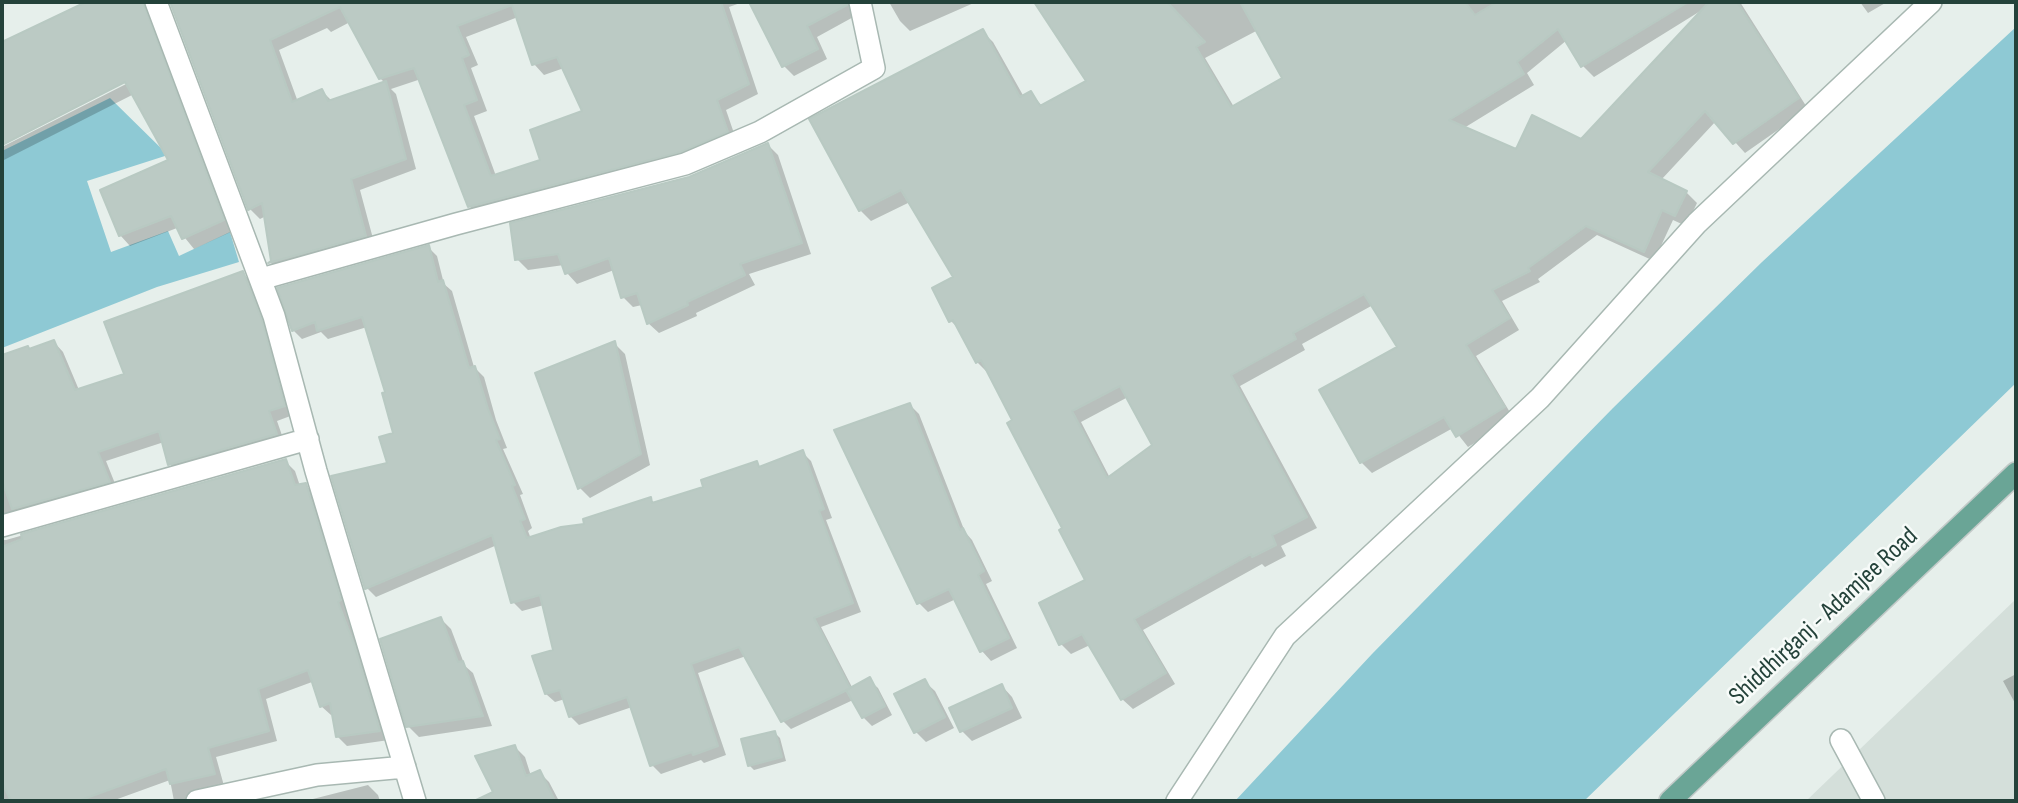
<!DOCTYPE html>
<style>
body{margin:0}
#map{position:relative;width:2018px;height:803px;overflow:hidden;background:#e6efeb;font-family:"Sofia Sans Condensed",sans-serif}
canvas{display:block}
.frame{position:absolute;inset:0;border:4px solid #24423a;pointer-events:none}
</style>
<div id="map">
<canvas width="2018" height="803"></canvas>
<div class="frame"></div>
</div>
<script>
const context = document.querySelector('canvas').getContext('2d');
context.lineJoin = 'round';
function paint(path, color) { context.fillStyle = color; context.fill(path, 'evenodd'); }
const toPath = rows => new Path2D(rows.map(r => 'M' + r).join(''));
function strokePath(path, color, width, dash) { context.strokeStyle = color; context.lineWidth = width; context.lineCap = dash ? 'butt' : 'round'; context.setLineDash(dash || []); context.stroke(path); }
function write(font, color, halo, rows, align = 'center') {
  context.font = font + ' "Sofia Sans Condensed",sans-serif'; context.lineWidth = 5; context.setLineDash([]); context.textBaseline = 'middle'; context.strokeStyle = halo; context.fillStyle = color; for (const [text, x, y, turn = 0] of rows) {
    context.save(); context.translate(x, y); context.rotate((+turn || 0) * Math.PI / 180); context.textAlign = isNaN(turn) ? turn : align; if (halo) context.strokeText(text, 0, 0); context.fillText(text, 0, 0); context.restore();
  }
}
paint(toPath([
 [2016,599,2016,801,1806,801]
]), '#d4dfda');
paint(toPath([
 [2016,27,2016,383,1584,801,1235,801,1372,654,1613,408,1762,262],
 [110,98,168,155,87,181,111,252,168,231,179,256,230,232,239,262,157,287,2,348,2,151]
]), '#8ec9d4');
paint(toPath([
 [90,2,161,2,233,231,194,249,177,228,130,246,120,235,171,161,134,94,2,161,2,147,134,80,132,77,2,143,2,44],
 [172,2,743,2,729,7,758,94,726,110,737,142,480,217,469,206,421,79,391,89,396,94,416,169,360,190,375,246,280,273,271,263,273,262,266,216,260,219,250,209],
 [518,17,534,64,544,75,564,68,585,112,543,161,496,176,474,116,487,111,471,68,478,65,466,37],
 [350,22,380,78,385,83,332,101,322,91,298,102,279,50,327,28,331,32],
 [751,2,863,2,857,15,817,37,827,59,794,76,784,66],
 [889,2,976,2,910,31,900,21],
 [1037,2,1740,2,1808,109,1745,153,1716,121,1661,180,1686,192,1697,203,1686,226,1673,220,1654,261,1597,235,1538,279,1540,282,1502,301,1519,330,1476,356,1514,419,1468,447,1453,428,1372,473,1361,462,1322,391,1399,348,1373,305,1302,344,1305,350,1240,386,1317,528,1281,546,1286,556,1265,567,1262,564,1143,630,1175,684,1133,709,1122,699,1090,645,1071,654,1061,644,1087,581,1014,421,988,373,977,362,961,331,951,321,955,278,910,202,871,221,860,210,982,31,993,42,1024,97,1031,93,1043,107,1088,82],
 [1702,10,1581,141,1517,151,1464,128,1534,85,1527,73,1567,40,1583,66,1594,77],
 [1258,30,1285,79,1234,107,1205,58],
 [1128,397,1154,446,1110,478,1081,422],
 [1860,2,1887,2,1868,13],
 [768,145,778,155,811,254,749,274,755,285,696,313,697,316,659,333,648,323,642,305,633,307,623,297,614,270,577,284,567,273,564,265,528,270,517,259,689,178],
 [428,247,437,256,444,284,452,291,474,367,484,377,496,420,507,448,503,449,523,494,520,495,532,528,528,531,531,539,586,525,650,499,655,503,705,488,756,463,761,468,802,452,811,461,832,518,826,520,861,612,821,627,853,689,869,680,878,688,892,715,872,726,863,717,853,700,791,729,782,720,746,656,698,673,726,755,704,763,701,760,661,774,652,765,632,707,579,725,570,716,565,699,555,702,546,694,555,651,544,605,522,611,513,602,497,545,376,597,367,588,334,478,389,464,396,434,387,393,367,327,328,339,321,332,302,339,293,330],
 [243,273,252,283,270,331,293,415,277,421,285,444,179,474,170,464,164,442,106,461,118,491,2,527,2,360,54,342,63,352,79,390,126,375],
 [615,344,625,354,650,465,590,498,580,488,537,374],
 [910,405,919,414,965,532,972,540,992,581,986,584,1017,648,991,661,982,651,956,599,928,612,919,603],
 [285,461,295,471,300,486,305,485,315,494,350,610,346,611,363,656,389,740,347,746,337,736,333,714,331,715,321,706,312,682,266,699,277,741,216,757,226,793,198,801,174,801,170,780,112,801,2,801,2,540,6,540],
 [441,619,451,629,465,666,473,673,492,726,419,737,408,726],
 [2016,674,2016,705,2003,681],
 [924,681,935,691,954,728,926,742,916,732],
 [1002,686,1012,697,1022,718,972,741,962,731],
 [775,733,780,738,786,761,754,770,749,765],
 [515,747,525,757,531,776,539,772,549,782,559,801,499,801,477,757],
 [368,785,378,795,380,801,305,801]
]), '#0003');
const building = toPath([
 [86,2,143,2,224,220,182,239,171,216,119,236,100,190,168,160,125,82,2,145,2,42,86,2],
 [170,2,721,2,749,84,717,100,728,132,681,152,468,207,414,68,379,79,340,7,270,40,292,102,322,89,328,101,386,81,406,159,351,179,366,236,268,263,271,261,262,203,248,210,170,2],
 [512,5,532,65,557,57,582,111,530,130,540,160,491,176,464,105,477,100,462,58,469,55,457,26,512,5],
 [749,2,847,2,847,5,807,26,818,49,782,67,749,2],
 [1034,2,1167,2,1205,42,1196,47,1231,107,1282,78,1240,2,1465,2,1475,15,1497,2,1688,2,1581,67,1558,29,1517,62,1524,74,1449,120,1516,149,1532,115,1581,139,1709,2,1737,2,1799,98,1733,144,1705,111,1648,172,1687,191,1675,216,1662,210,1644,252,1586,226,1528,268,1530,271,1492,290,1510,318,1466,345,1505,407,1456,437,1444,417,1360,463,1319,390,1397,347,1364,294,1293,333,1296,339,1231,375,1307,517,1272,535,1276,545,1252,557,1251,554,1134,619,1166,673,1121,700,1082,634,1059,645,1039,603,1085,580,1059,530,1062,528,1050,505,1007,423,1012,420,981,360,976,363,953,320,949,322,932,288,953,277,901,190,859,211,809,119,983,29,1020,97,1031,91,1040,106,1086,81,1034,2],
 [1120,386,1152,445,1107,478,1072,411,1120,386],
 [768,143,802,243,740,264,745,275,687,302,688,305,647,324,637,293,621,298,609,258,565,274,558,254,515,260,510,223,689,177,768,143],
 [429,245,438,282,443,280,469,368,475,366,488,409,500,439,496,440,515,485,512,486,525,519,520,521,527,538,561,527,584,524,583,519,651,497,652,503,703,487,701,480,757,461,759,467,803,450,824,509,819,511,853,603,814,618,850,688,870,677,885,706,862,718,846,690,849,689,781,722,739,647,691,664,718,746,693,755,692,752,650,766,627,697,569,717,560,690,545,694,532,656,553,650,540,595,511,603,492,535,365,589,331,476,387,463,379,437,393,433,382,393,385,392,362,317,317,331,315,322,292,331,277,288,429,245],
 [243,271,262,320,285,406,269,411,277,434,168,465,159,431,98,452,110,482,12,509,2,480,2,355,28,346,29,349,54,340,75,390,124,374,104,322,243,271],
 [615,341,641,454,578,489,535,373,615,341],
 [910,403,960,530,963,528,984,571,978,575,1009,638,980,652,949,589,917,604,834,430,910,403],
 [286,459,295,485,306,483,341,600,338,602,354,644,380,731,336,737,330,703,320,707,308,670,258,689,269,731,208,748,215,774,170,784,166,769,78,801,11,801,2,782,2,547,22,539,21,534,286,459],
 [441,617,458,662,463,661,483,716,406,727,380,639,441,617],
 [925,679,945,717,914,733,894,694,925,679],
 [1002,684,1012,708,960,732,949,708,1002,684],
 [775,731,782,757,748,766,741,739,775,731],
 [515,745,526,776,540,770,555,801,474,801,493,792,475,756,515,745]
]);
paint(building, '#bbcac4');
strokePath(building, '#b8c9c2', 2);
const minor = toPath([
 [156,2,274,316,316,471,415,801],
 [261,279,456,224,685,164,760,132,874,68,860,2],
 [2,526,308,439],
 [1841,740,1874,801],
 [197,801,317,775,405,767],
 [1177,801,1285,636,1540,398,1697,223,1931,2]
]);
const primary = toPath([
 [1670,801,2016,473]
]);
strokePath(minor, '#a8b8b2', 24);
strokePath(primary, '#c2cac8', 24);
strokePath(minor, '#fff', 21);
strokePath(primary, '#6aa596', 21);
write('26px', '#24423a', '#f7fbf9', [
 ["Shiddhirganj - Adamjee Road",1824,617,-43]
]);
</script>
